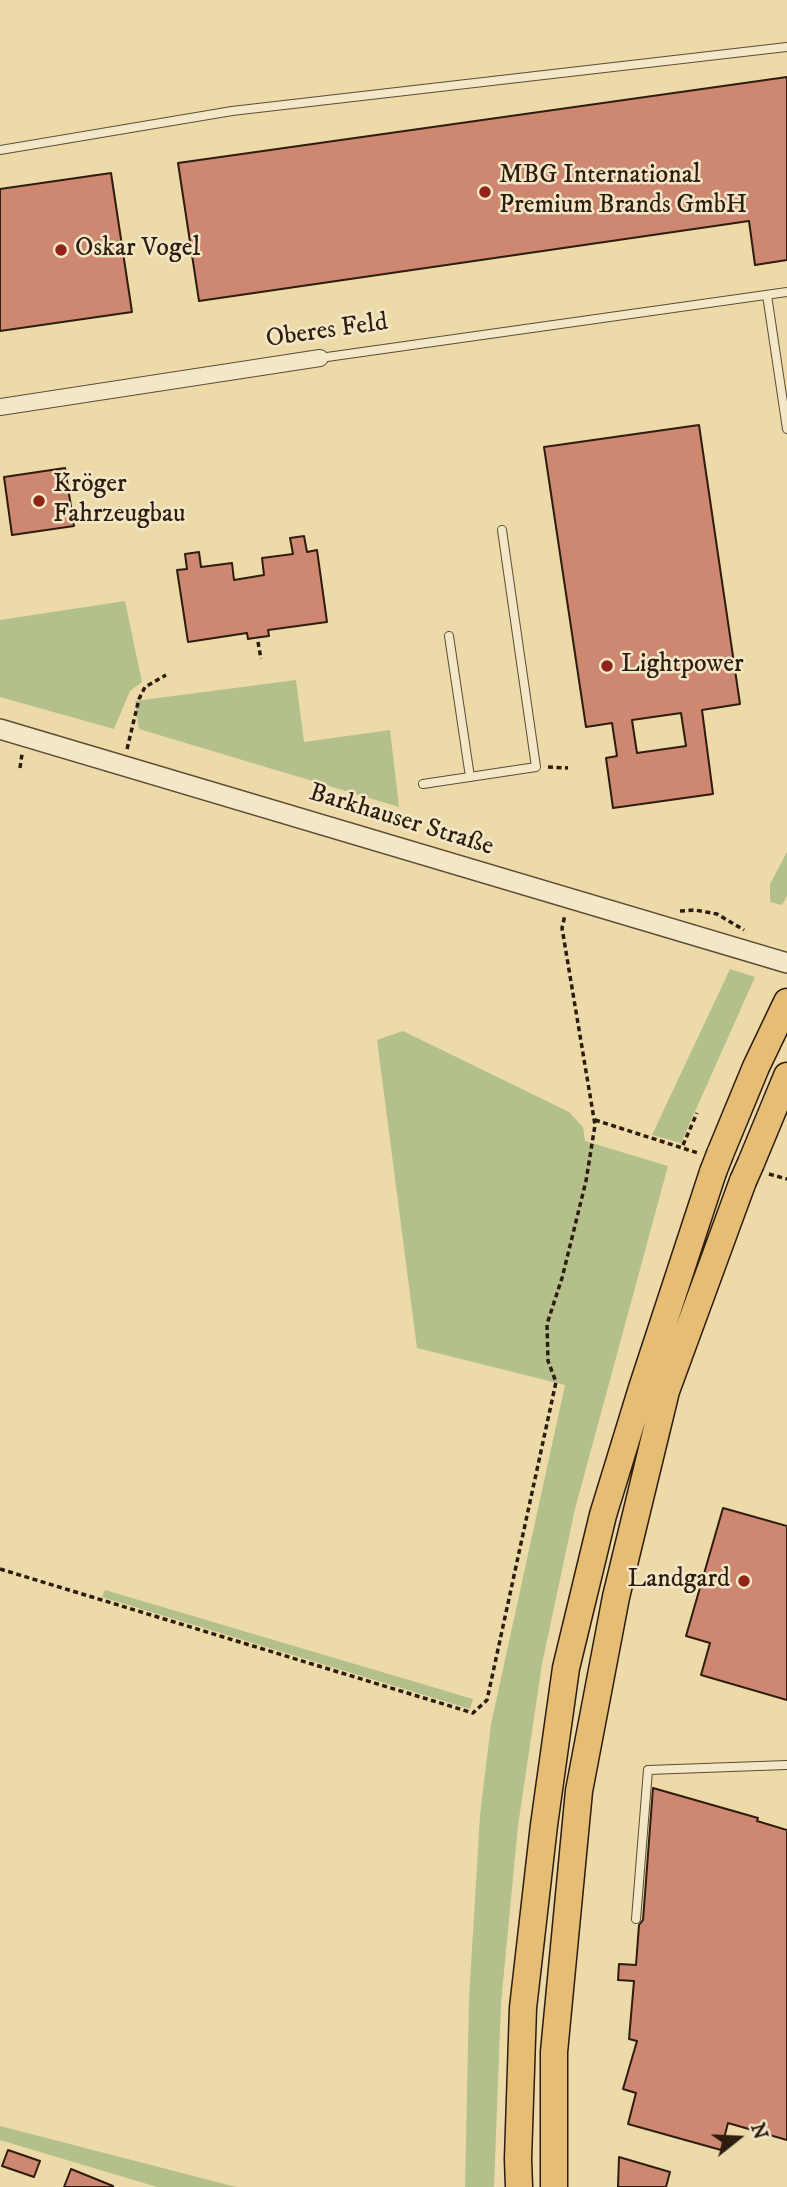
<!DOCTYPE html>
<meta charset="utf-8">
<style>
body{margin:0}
#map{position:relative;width:787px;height:2187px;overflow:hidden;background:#ecdaa9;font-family:"IM FELL DW Pica",serif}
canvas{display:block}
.north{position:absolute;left:703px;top:2103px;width:70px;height:70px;-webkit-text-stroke:5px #f3e7c7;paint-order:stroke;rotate:72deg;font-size:19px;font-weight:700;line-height:28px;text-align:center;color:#2e1c0f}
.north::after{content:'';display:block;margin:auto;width:24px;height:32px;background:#2e1c0f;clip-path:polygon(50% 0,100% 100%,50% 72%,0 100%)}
</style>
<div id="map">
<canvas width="787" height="2187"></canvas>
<div class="north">N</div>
</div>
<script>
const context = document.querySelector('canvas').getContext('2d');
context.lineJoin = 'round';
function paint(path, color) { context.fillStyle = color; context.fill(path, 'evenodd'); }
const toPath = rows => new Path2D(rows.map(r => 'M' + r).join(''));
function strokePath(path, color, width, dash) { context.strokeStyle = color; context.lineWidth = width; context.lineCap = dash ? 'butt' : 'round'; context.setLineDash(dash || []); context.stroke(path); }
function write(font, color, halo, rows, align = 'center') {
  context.font = font + ' "IM FELL DW Pica",serif'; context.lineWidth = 5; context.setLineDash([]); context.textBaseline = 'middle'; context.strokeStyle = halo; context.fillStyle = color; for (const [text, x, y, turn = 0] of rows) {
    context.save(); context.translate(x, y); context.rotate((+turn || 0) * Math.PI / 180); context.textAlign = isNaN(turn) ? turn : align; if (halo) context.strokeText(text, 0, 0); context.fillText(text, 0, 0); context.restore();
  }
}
paint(toPath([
 [125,601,142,682,130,691,114,729,0,697,0,620],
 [296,680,304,742,390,730,399,807,139,729,135,701],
 [787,852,787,896,782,905,770,902,770,884],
 [730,969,755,977,681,1143,652,1135],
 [403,1031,569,1112,583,1127,585,1141,668,1166,575,1509,542,1664,518,1826,501,2003,494,2187,465,2187,469,1999,480,1815,491,1724,565,1385,417,1348,377,1040],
 [105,1590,473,1699,470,1709,102,1597],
 [0,2126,236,2187,157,2187,0,2140]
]), '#b3c08b');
const building = toPath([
 [787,77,787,260,755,265,749,221,199,301,178,163,787,77],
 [111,173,132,312,0,331,0,189,111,173],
 [699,425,740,704,702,710,713,794,613,808,606,758,617,756,612,723,586,727,544,447,699,425],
 [681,713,686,746,637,753,632,720,681,713],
 [65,468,74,526,12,535,4,477,65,468],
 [304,536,307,552,317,550,327,622,268,630,269,636,254,638,248,639,247,633,188,642,177,570,187,569,185,554,199,552,201,567,232,563,234,580,264,575,262,558,293,554,290,538,304,536],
 [723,1508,787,1526,787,1700,701,1675,710,1643,686,1636,723,1508],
 [653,1788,758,1818,757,1821,787,1830,787,2140,728,2123,721,2150,628,2124,636,2093,623,2089,637,2041,629,2039,634,1981,618,1980,619,1964,636,1965,639,1925,643,1920,653,1788],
 [8,2150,40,2161,34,2177,2,2166,8,2150],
 [619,2157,670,2172,666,2187,618,2187,619,2157],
 [71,2169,113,2186,113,2187,64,2187,71,2169]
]);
paint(building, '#ce8770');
strokePath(building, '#2e1c0f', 2);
const service = toPath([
 [0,150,232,111,787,47],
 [767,295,787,429],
 [320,358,787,292],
 [449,636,470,777],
 [423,784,536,767,502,530],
 [636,1919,648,1770,787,1765]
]);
const minor = toPath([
 [0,407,320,358]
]);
const tertiary = toPath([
 [0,729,787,963]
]);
const trunk = toPath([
 [720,1154,756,1067,787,1002],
 [751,1163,787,1076],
 [519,2187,518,2159,523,2008,544,1825,566,1668,603,1515,642,1388,713,1172],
 [554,2187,554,2052,579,1791,616,1597,666,1391,743,1181]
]);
strokePath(service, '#5e4c36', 10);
strokePath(minor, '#5e4c36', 18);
strokePath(tertiary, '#5e4c36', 22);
strokePath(trunk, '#2e1c0f', 29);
strokePath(toPath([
 [258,642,261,659],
 [127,749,139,699,145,687,166,675],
 [548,767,568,768],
 [20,768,22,754],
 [680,911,695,910,717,914,744,930],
 [595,1120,698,1153],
 [683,1145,697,1113],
 [769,1174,787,1179],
 [0,1569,473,1713,487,1700,556,1382,548,1361,547,1324,562,1278,586,1181,595,1125,562,928,565,915]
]), '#2e1c0f', 3.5, [5, 3.5]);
strokePath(service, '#f3e7c7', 8);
strokePath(minor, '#f3e7c7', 16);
strokePath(tertiary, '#f3e7c7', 19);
strokePath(trunk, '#e6bd74', 26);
const trunkBridge = toPath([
 [713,1172,720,1154],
 [743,1181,751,1163]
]);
strokePath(trunkBridge, '#2e1c0f', 29, []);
strokePath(trunkBridge, '#e6bd74', 26);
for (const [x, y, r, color] of [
 [485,192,7,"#8f2418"],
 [61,250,7,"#8f2418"],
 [39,501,7,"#8f2418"],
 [607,666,7,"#8f2418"],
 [744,1581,7,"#8f2418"]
]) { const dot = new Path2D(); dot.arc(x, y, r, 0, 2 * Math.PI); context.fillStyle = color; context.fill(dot); strokePath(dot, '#f3e7c7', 2.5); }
write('26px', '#2e1c0f', '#f3e7c7', [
 ["MBG International",499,177],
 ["Premium Brands GmbH",499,207],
 ["Oskar Vogel",75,250],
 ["Kröger",53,486],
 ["Fahrzeugbau",53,516],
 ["Lightpower",621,666],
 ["Landgard",730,1581,"right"]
], 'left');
write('26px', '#2e1c0f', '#f3e7c7', [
 ["Oberes Feld",327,332,-8],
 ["Barkhauser Straße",401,821,17]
]);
</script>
